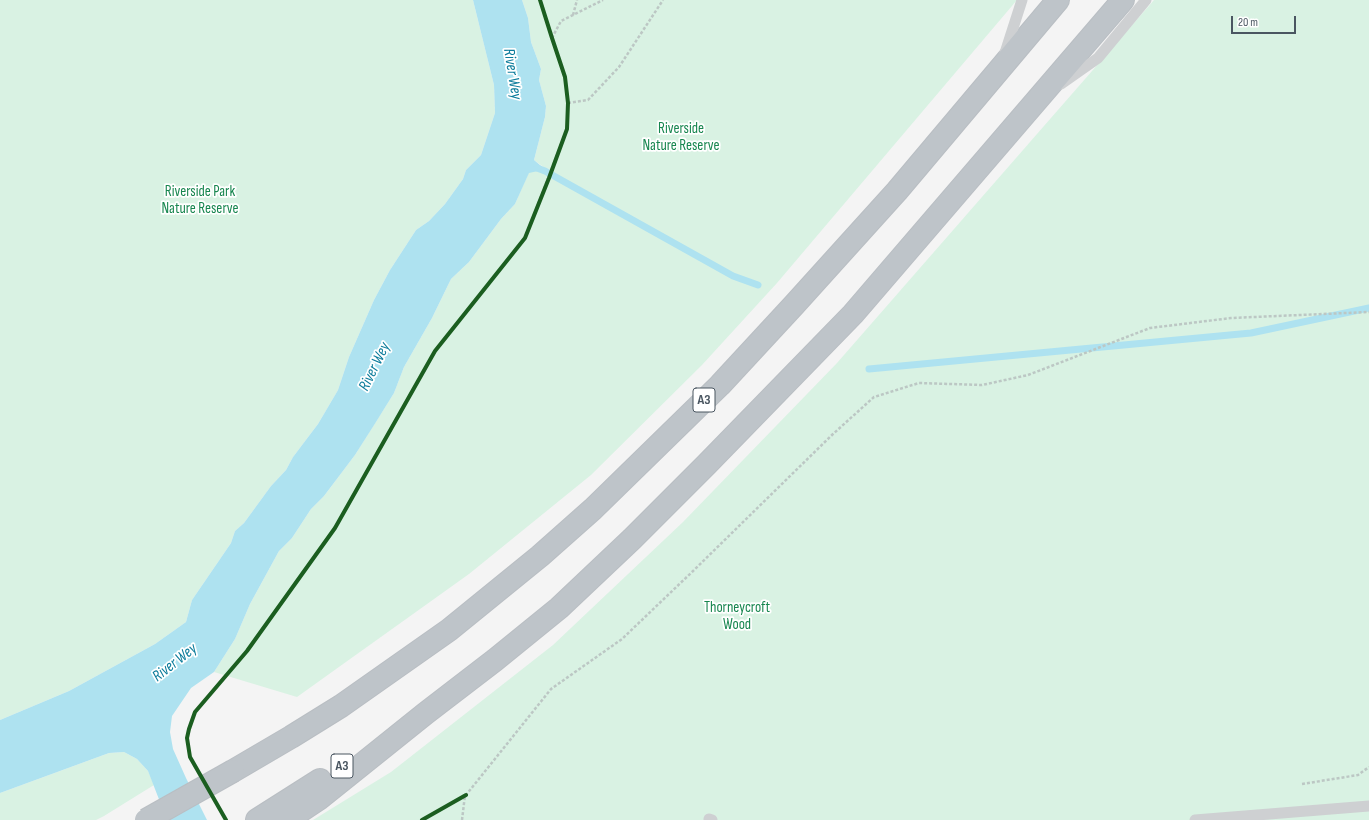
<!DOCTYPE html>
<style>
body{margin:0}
#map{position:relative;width:1369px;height:820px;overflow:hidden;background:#f4f4f4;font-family:"Sofia Sans Condensed",sans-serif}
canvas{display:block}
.scale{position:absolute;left:1231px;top:16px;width:65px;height:18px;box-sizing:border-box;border:2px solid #4a5661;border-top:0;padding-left:5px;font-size:12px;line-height:14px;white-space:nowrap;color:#4a5661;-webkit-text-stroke:3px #fff;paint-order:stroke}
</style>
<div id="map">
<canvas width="1369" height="820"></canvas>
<div class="scale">20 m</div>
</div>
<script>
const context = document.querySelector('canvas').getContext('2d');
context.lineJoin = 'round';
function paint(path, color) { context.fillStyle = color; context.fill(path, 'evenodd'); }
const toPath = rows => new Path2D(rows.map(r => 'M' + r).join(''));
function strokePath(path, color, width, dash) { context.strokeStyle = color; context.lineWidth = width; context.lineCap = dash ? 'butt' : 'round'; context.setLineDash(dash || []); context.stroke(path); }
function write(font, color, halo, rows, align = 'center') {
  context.font = font + ' "Sofia Sans Condensed",sans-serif'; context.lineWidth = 3.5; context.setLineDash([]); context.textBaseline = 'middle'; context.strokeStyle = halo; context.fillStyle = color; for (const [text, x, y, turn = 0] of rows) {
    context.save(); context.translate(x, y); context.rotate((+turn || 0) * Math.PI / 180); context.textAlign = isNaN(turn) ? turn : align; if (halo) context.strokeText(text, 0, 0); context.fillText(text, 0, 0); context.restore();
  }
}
paint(toPath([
 [0,0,473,0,494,85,495,113,481,155,466,170,463,179,445,204,429,221,416,230,390,270,374,300,349,357,338,390,318,424,293,457,286,470,271,486,244,523,235,531,231,543,192,600,186,622,155,644,69,691,0,720],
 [522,0,1017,0,777,283,702,365,591,475,469,574,297,697,214,672,235,639,250,604,279,551,292,538,311,509,324,496,355,455,394,393,404,367,432,318,451,279,469,262,501,219,515,204,529,172,546,169,534,160,545,117,546,106,539,80,541,69,531,42,528,18],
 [1154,0,1369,0,1369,820,313,820,391,772,553,645,683,522,837,363],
 [124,752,137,759,148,771,154,785,104,816,96,820,0,820,0,793,109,753]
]), '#d9f2e3');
paint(toPath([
 [473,0,522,0,528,18,531,42,541,69,539,80,546,106,545,117,534,160,546,170,544,174,538,171,529,173,515,204,501,219,469,262,451,279,432,318,404,367,394,393,376,422,355,455,324,496,311,509,292,538,279,551,250,604,235,639,214,672,191,688,172,716,170,732,173,749,186,778,207,820,167,820,148,771,137,759,124,752,109,753,0,793,0,720,69,691,155,644,186,622,192,600,231,543,235,531,244,523,271,486,286,470,293,457,318,424,338,390,349,357,374,300,390,270,416,230,429,221,445,204,463,179,466,170,481,155,495,113,494,85]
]), '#aee2f0');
strokePath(toPath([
 [537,168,545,171,733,276,758,285],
 [869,369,1251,333,1369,308]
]), '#aee2f0', 7);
const highway = toPath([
 [233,771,291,737,341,706,449,630,540,556,593,509,720,385,794,305,897,191,1058,0],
 [257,820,320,780],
 [287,820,320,798,426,713,495,660,559,608,632,539,707,464,853,314,1123,0]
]);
strokePath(highway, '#b9bec3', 24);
strokePath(toPath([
 [573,15,577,0],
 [552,38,561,21,603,0],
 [568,103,588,100,619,67,663,0],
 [196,767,190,757,187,738,189,729,195,712,247,651,335,528,435,351,525,238,567,129,568,103,565,77,552,38,540,0],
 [1302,784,1358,775,1369,767],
 [217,805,226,820],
 [422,820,466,795,551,689,622,639,692,572,833,434,874,397,919,383,982,385,1028,375,1150,328,1231,318,1369,312],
 [462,820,465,795]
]), '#bcc7c4', 2.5, [3, 2]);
strokePath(toPath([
 [1004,56,1022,0],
 [1061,84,1098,58,1146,0],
 [709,819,712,820],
 [1195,820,1369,806]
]), '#ced0d2', 11);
strokePath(highway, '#bec4c9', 22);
const highwayBridge = toPath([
 [146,820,233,771]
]);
strokePath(highwayBridge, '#b9bec3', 24, []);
strokePath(highwayBridge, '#bec4c9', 22);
strokePath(toPath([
 [226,820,190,757,187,738,189,729,195,712,247,651,335,528,435,351,525,238,549,178,567,129,568,103,565,77,552,38,540,0],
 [422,820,466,795]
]), '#1b5e20', 4);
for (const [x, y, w] of [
 [704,400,22],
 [342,766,22]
]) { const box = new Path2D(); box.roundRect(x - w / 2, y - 12, w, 24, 3); context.fillStyle = '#fff'; context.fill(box); strokePath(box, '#4a5661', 1); }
write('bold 14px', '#4a5661', null, [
 ["A3",704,400],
 ["A3",342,766]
]);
write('15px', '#17864f', '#fff', [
 ["Riverside",681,129],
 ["Nature Reserve",681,146],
 ["Riverside Park",200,192],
 ["Nature Reserve",200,209],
 ["Thorneycroft",737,608],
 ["Wood",737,625]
]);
write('italic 16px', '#0c7c9b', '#fff', [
 ["River Wey",512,74,81],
 ["River Wey",375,367,-64],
 ["River Wey",175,663,-38]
]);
</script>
